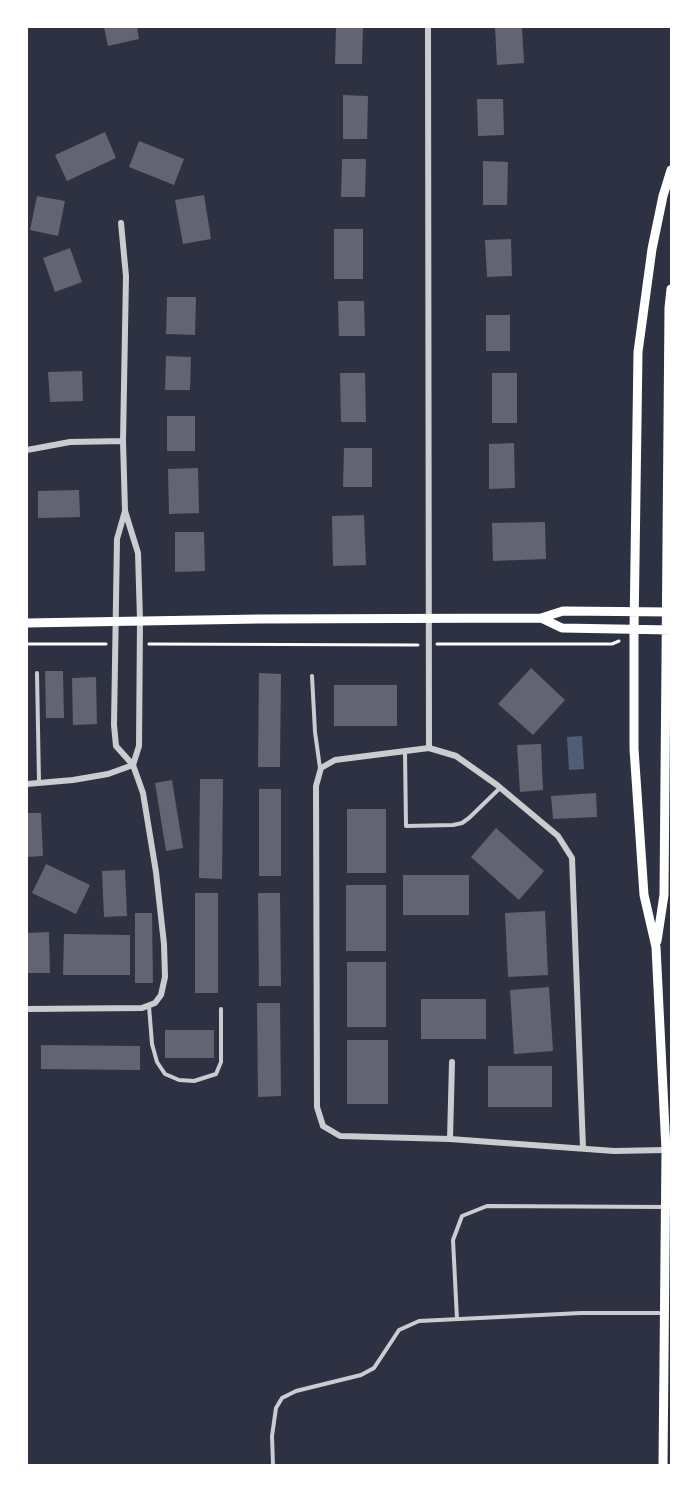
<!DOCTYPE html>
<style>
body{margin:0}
#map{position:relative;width:698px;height:1492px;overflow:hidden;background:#2d3142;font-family:Poppins,sans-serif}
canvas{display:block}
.frame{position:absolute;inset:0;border:28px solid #fff;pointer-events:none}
</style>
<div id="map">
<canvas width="698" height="1492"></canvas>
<div class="frame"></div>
</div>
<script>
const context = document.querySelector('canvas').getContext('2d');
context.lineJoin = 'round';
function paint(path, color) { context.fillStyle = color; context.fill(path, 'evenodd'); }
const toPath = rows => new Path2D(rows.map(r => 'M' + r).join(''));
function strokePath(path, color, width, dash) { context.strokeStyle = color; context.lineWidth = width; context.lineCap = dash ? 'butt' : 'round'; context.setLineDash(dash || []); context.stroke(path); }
paint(toPath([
 [582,736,584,769,569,770,567,737]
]), '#4f5d75');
paint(toPath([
 [104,27,137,27,139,39,108,46],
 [336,27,363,27,362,64,335,64],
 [495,27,522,27,524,63,497,65],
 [343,95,368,96,367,139,343,139],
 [477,99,503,99,504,135,478,136],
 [105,132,116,158,67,181,55,155],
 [139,141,184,159,174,185,129,167],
 [342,159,366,159,365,197,341,197],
 [483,161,508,162,507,205,483,205],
 [204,195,211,239,183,244,175,200],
 [37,196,65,201,58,236,30,230],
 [334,229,363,229,363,279,334,279],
 [511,239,512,276,487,277,485,240],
 [70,248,82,282,55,292,43,258],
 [167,297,196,297,195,335,166,334],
 [338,301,364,301,365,336,339,336],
 [486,315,510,315,510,351,486,351],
 [166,356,191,357,190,390,165,390],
 [82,371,83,401,50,402,48,372],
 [340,373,365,373,366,422,341,422],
 [492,373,517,373,517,423,492,423],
 [167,416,195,416,195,451,167,451],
 [514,443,515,488,489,489,489,444],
 [344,448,372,448,372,487,343,487],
 [198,468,199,513,169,514,168,469],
 [79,490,80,517,38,518,38,491],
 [364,515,366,565,333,566,332,516],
 [545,522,546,559,493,561,492,523],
 [175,532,204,532,205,571,175,572],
 [531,668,565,700,533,735,498,704],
 [45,671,63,671,64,718,46,718],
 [259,673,281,674,280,767,258,767],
 [96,677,97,724,73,725,72,678],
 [334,685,397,685,397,726,334,726],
 [541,744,543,790,520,792,517,745],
 [200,779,223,779,222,879,199,878],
 [172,780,183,848,166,851,155,783],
 [259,789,281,789,281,876,259,876],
 [596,793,597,817,553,819,551,796],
 [347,809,386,809,386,873,347,873],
 [27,813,41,813,43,856,27,857],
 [496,828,544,871,519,900,471,857],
 [46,864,90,885,76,914,32,893],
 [125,870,127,916,104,917,102,871],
 [403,875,469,875,469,915,403,915],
 [346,885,386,885,386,951,346,951],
 [195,893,218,893,218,993,195,993],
 [258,893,280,893,281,986,259,986],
 [545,911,548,975,508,977,505,913],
 [135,913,152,913,153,983,135,983],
 [49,932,50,973,27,973,27,933],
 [64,934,130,935,130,975,63,975],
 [347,962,386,962,386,1027,347,1027],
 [549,987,553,1051,514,1054,510,990],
 [421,999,486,999,486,1039,421,1039],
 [257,1003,280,1003,281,1096,258,1097],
 [165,1030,214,1030,214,1058,165,1058],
 [347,1040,388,1040,388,1104,347,1104],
 [41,1045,140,1046,140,1070,41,1069],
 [488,1066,552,1066,552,1107,488,1107]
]), '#626471');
strokePath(toPath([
 [27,644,106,644],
 [149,644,418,645],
 [437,644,612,644,619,641]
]), '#fff', 3);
strokePath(toPath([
 [37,673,39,782],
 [312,676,315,732,320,768],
 [405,752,406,826,453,825,462,823,469,818,500,788],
 [149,1006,152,1044,157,1062,165,1074,179,1080,194,1081,216,1074,221,1062,221,1009],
 [457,1319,453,1240,462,1216,487,1206,665,1207],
 [273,1465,272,1436,276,1408,282,1398,296,1391,361,1375,374,1368,399,1330,419,1321,581,1313,664,1313]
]), '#caccd0', 4);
strokePath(toPath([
 [428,27,429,748],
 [121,223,126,276,123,441,125,511,138,553,140,620,139,746,133,765],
 [27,450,70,442,123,441],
 [27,784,73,780,108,774,133,765],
 [27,1009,142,1008,155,1003,161,995,165,977,164,944,156,872,143,793,133,765,116,746,114,725,117,539,125,511],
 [450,1139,452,1062],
 [583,1148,572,858,558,836,497,785,456,756,429,748,335,760,321,768,316,786,317,1107,323,1126,340,1136,450,1139,614,1151,666,1150]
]), '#caccd0', 6);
strokePath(toPath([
 [541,618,562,628,671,630],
 [27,623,259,619,541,618,563,611,671,612],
 [657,941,664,895,669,308,671,289],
 [663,1465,666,1150,656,947,644,895,634,749,634,630,638,352,652,249,663,196,671,170]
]), '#fff', 9);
</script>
